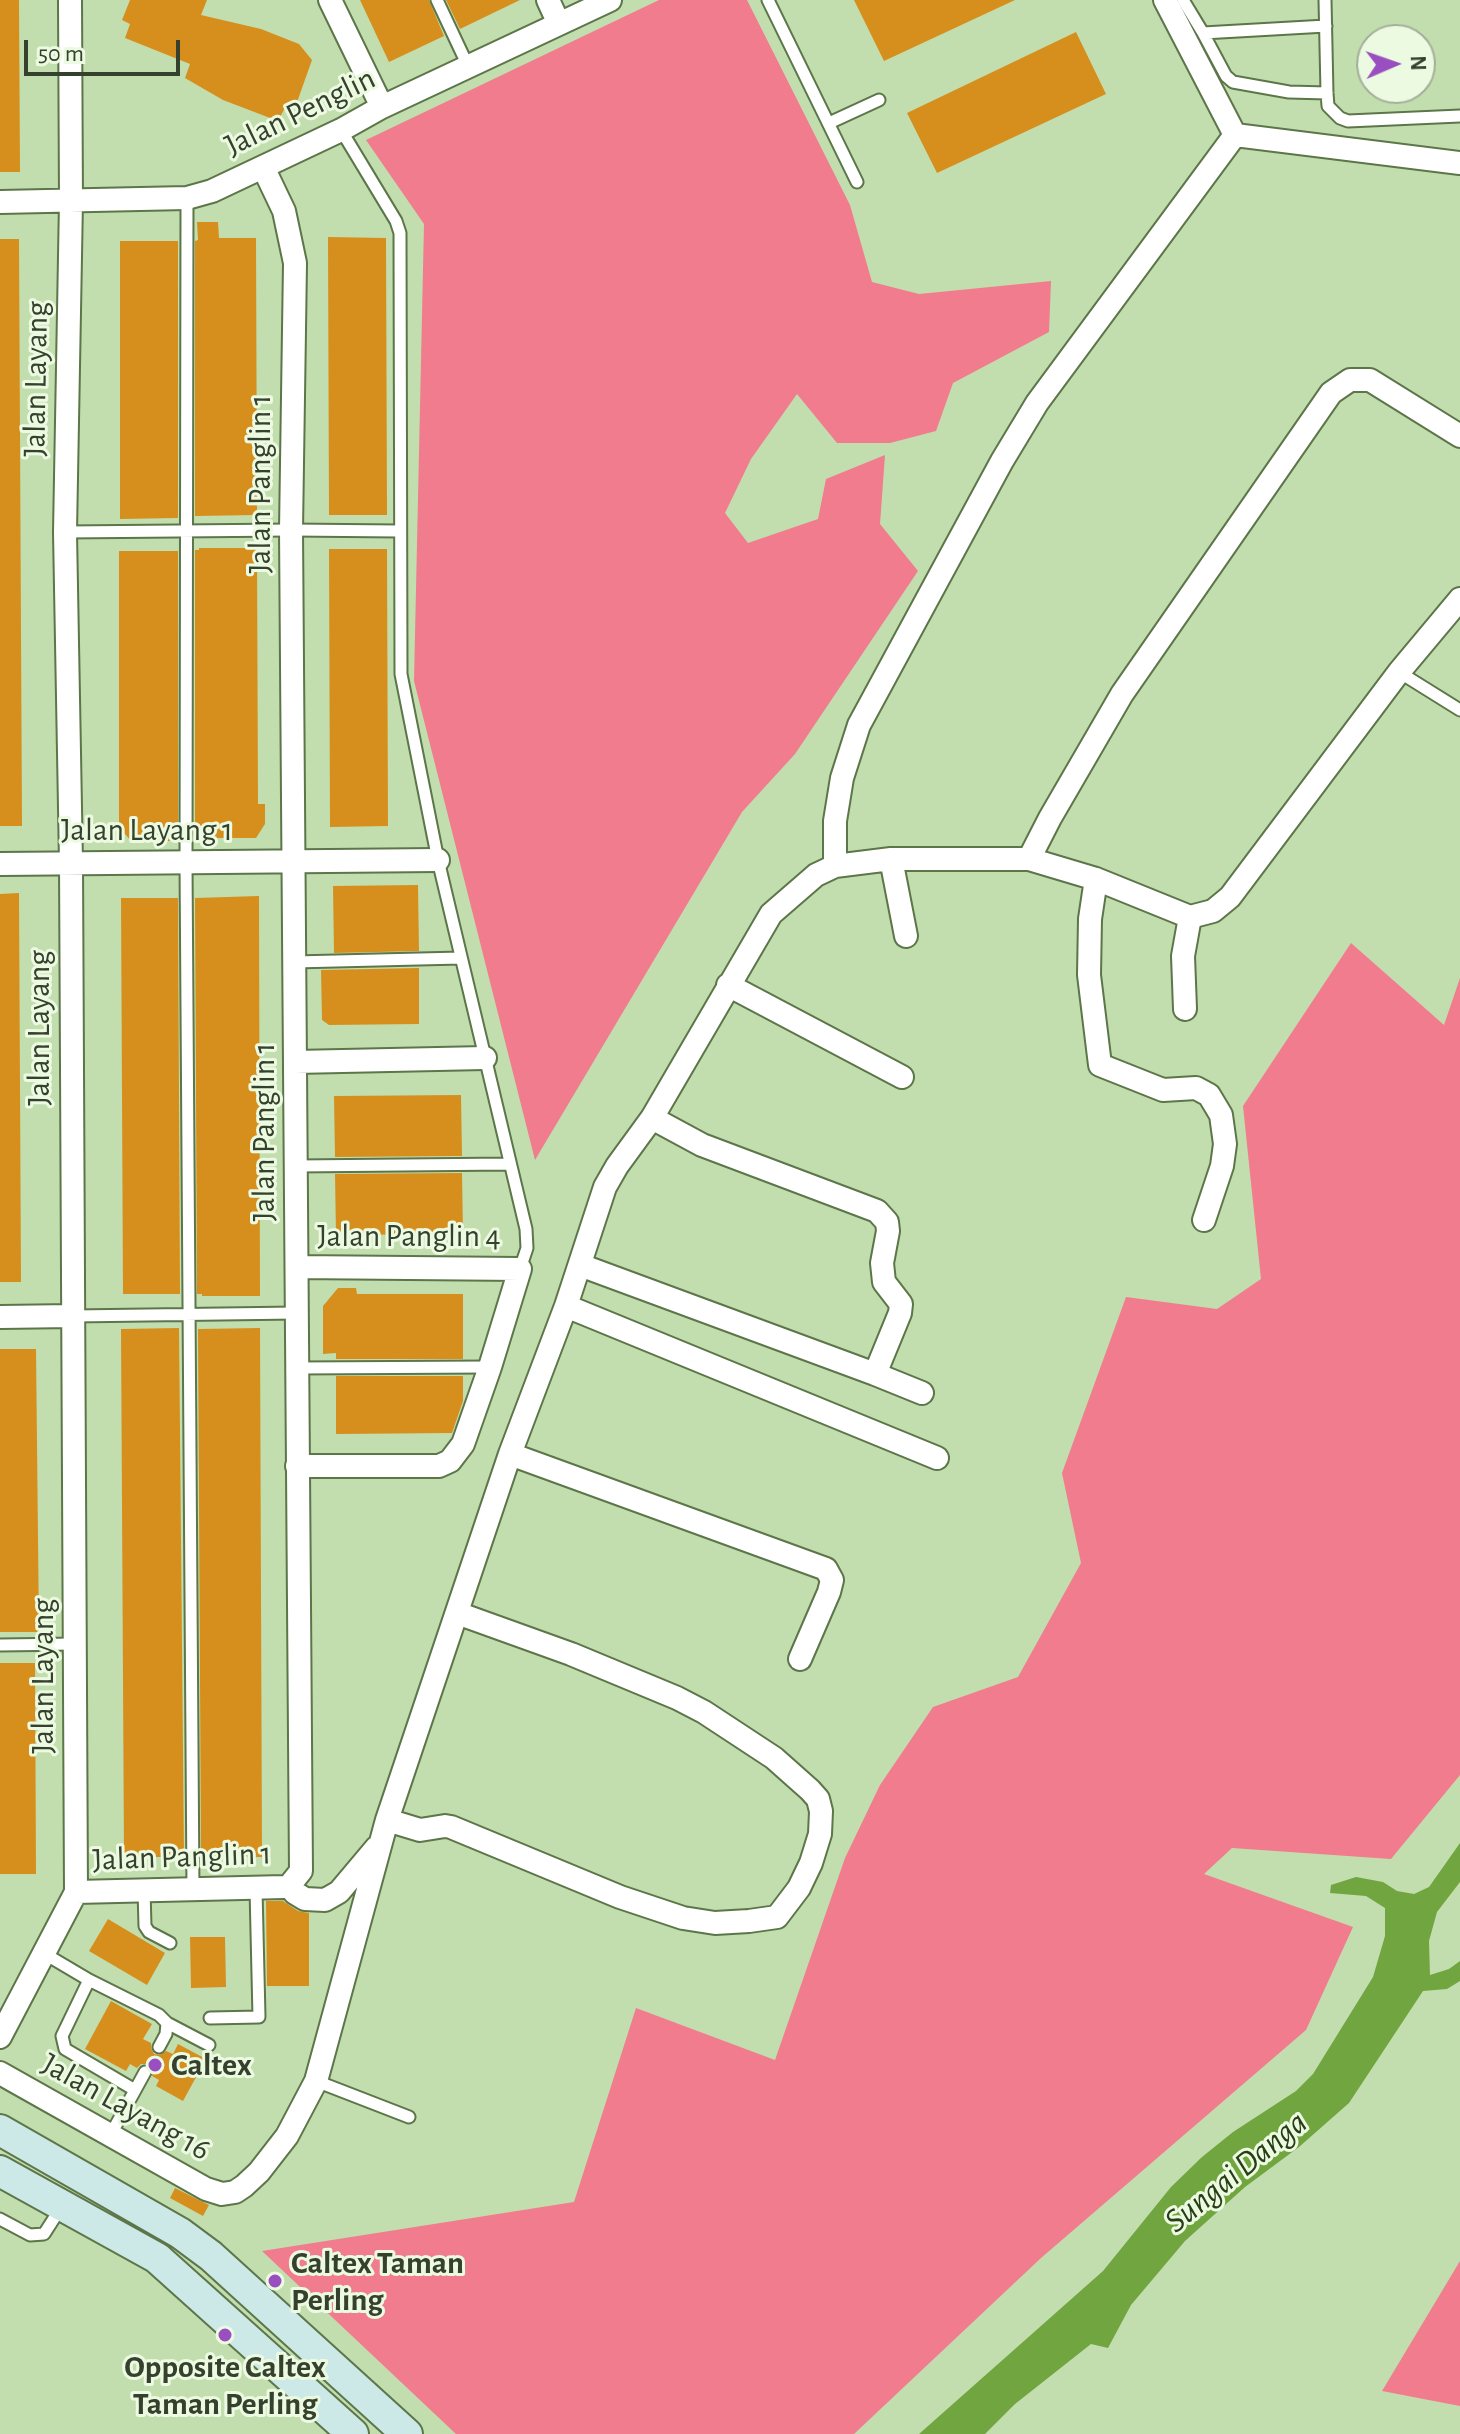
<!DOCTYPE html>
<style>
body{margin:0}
#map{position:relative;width:1460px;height:2434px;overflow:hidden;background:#c2deae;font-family:"Alegreya Sans",sans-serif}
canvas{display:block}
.north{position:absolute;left:1356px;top:24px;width:80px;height:80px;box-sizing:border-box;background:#ecfae1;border:2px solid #a3b099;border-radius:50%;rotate:88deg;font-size:22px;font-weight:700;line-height:32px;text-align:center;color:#35402d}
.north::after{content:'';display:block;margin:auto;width:28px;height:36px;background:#9a4fc1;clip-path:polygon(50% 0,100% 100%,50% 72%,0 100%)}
.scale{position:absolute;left:24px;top:40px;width:156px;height:36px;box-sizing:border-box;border:4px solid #35402d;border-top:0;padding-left:10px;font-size:24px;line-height:28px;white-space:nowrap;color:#35402d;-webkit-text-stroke:6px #ecfae1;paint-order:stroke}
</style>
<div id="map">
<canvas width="1460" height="2434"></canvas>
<div class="north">N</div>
<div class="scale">50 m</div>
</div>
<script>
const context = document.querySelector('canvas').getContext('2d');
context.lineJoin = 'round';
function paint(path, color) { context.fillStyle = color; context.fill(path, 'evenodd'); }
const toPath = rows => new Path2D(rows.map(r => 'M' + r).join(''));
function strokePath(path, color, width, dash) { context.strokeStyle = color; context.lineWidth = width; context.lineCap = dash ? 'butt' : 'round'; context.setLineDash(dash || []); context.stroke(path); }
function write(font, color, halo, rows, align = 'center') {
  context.font = font + ' "Alegreya Sans",sans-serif'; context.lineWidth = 6; context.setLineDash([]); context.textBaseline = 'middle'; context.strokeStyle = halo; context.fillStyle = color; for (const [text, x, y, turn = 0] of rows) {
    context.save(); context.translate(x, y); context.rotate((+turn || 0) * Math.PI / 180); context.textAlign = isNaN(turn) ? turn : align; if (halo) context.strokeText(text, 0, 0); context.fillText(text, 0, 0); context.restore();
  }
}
paint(toPath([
 [659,0,747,0,850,205,872,282,919,294,1051,281,1049,332,953,383,936,431,890,443,837,443,797,394,751,459,725,513,748,543,818,519,826,479,885,455,880,524,918,571,795,754,742,812,535,1160,414,681,424,224,366,140],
 [1351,943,1444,1025,1460,978,1460,1775,1391,1859,1232,1848,1204,1874,1353,1927,1306,2030,1041,2258,854,2434,456,2434,262,2251,574,2202,636,2008,775,2060,845,1858,880,1785,933,1707,1018,1677,1081,1563,1062,1473,1126,1297,1217,1309,1261,1279,1243,1106],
 [1460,2261,1460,2406,1382,2391]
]), '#f17c8d');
paint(toPath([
 [1460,1843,1460,1882,1437,1912,1429,1941,1430,1975,1449,1969,1460,1961,1460,1981,1447,1989,1423,1991,1349,2103,1299,2147,1245,2187,1185,2241,1131,2305,1108,2348,1091,2344,1015,2404,985,2434,919,2434,1103,2271,1171,2187,1202,2157,1233,2132,1296,2091,1313,2074,1373,1977,1385,1936,1385,1908,1366,1896,1330,1893,1331,1885,1356,1877,1383,1882,1397,1891,1414,1894,1429,1887]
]), '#71a540');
paint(toPath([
 [0,0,19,0,20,172,0,172],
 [130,0,207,0,201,15,261,29,299,44,312,60,296,105,288,102,278,121,223,100,185,78,190,64,125,38,130,24,122,20],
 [360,0,429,0,444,36,389,62],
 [446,0,520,0,460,29],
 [854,0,1015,0,884,61],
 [1076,32,1106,94,937,173,907,113],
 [197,222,218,222,219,238,256,238,257,515,195,516,195,241,198,240],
 [328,237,386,238,387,515,329,515],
 [0,239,19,239,22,826,0,826],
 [120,241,178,241,178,518,120,519],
 [199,548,257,548,258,804,265,804,265,824,256,838,195,838,195,550,199,550],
 [329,549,387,549,388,826,330,827],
 [119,551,178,551,178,841,131,841,119,827],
 [418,885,419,951,334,953,333,886],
 [19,893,21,1282,0,1282,0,894],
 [259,896,260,1296,202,1296,202,1294,197,1294,195,898],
 [121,898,178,898,180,1294,123,1294],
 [419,968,419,1024,329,1025,322,1020,321,970],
 [461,1095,462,1156,335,1157,334,1096],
 [462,1173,463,1234,336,1235,335,1174],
 [338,1288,356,1288,357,1294,463,1294,463,1359,336,1359,336,1353,323,1354,323,1306],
 [179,1328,184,1857,124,1857,121,1329],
 [260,1328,262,1857,201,1857,198,1329],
 [0,1349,36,1349,39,1632,0,1632],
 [336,1376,463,1376,463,1401,452,1433,336,1434],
 [0,1663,35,1663,36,1874,0,1874],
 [266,1901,283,1901,298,1911,309,1913,309,1986,267,1986],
 [108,1919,165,1953,147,1985,89,1951],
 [190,1937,225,1937,226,1987,191,1988],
 [111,2001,152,2024,143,2039,151,2043,151,2048,154,2054,160,2055,166,2051,173,2054,178,2044,206,2059,183,2101,156,2086,159,2080,152,2076,153,2068,148,2064,141,2064,137,2068,130,2064,126,2071,85,2049],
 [175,2188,209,2205,203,2216,170,2198]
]), '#d68f1c');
const service = toPath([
 [437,0,468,66],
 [768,0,857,182],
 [1183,0,1203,33],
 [1325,0,1327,93,1328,106,1340,118,1348,121,1460,116],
 [1326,26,1203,33,1226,76,1233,82,1289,92,1327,93],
 [829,123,879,100],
 [341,130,396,221,400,233,401,674,438,860,526,1229,527,1248,520,1269],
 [187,198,186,863,193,1890],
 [65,532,291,530,399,531],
 [1399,672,1460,710],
 [294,962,461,958],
 [296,1166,510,1164],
 [73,1316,296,1313],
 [297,1368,490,1367],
 [0,1645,75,1644],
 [144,1890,145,1926,149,1932,170,1943],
 [45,1954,89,1980],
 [210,2018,259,2017,256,1889],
 [159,2047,166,2034,167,2023,209,2045],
 [316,2081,409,2117],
 [135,2090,65,2049,62,2036,89,1980,159,2015,167,2023],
 [111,2134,145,2072],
 [0,2219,30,2235,44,2234,62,2206]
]);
const minor = toPath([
 [330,0,382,107],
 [548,0,559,24],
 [1165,0,1235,135],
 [1235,135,1460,163],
 [0,202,187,198,212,191,341,130,382,107,610,0],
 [891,859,906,936],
 [1029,859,1096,879,1190,917,1213,911,1230,897,1399,672,1460,599],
 [0,864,438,860],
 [835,866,891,859,1029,859,1050,818,1122,694,1331,393,1350,380,1370,380,1460,436],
 [1096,879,1090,919,1089,975,1100,1065,1163,1090,1196,1088,1209,1095,1221,1115,1225,1144,1222,1166,1204,1220],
 [728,985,902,1077],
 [1185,1009,1183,956,1190,917],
 [295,1062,485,1058],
 [652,1118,702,1145,877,1211,887,1222,888,1231,882,1263,884,1282,901,1304,900,1313,875,1374],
 [580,1265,875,1374,922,1393],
 [297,1267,520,1269,490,1367,463,1444,450,1461,439,1466,297,1466],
 [566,1306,937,1458],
 [0,1317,72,1316],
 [510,1454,826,1569,832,1580,829,1592,800,1659],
 [387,1820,420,1830,445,1826,451,1827,620,1897,683,1918,715,1923,749,1921,777,1917,799,1888,811,1863,820,1834,821,1811,818,1799,810,1790,774,1758,704,1712,677,1698,571,1654,457,1613],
 [289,1886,295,1893,305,1899,325,1900,339,1892,376,1848],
 [76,1892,284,1887,289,1886,301,1871,291,530,295,263,284,211,263,167],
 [0,2037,76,1892,71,863,65,532,71,201,70,0],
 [0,2073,206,2189,222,2194,235,2192,244,2186,259,2172,287,2136,316,2081,387,1820,510,1454,566,1306,605,1187,617,1166,652,1118,771,914,816,875,835,866,835,821,842,778,859,725,1002,461,1037,403,1235,135]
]);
const secondary = toPath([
 [0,2130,180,2233,211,2256,407,2434],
 [0,2171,157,2258,353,2434]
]);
strokePath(service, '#5c7549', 15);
strokePath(minor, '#5c7549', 26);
strokePath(secondary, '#5c7549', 34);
strokePath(service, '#fff', 11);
strokePath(minor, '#fff', 22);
strokePath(secondary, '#cce9e8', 30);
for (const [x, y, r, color] of [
 [155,2065,8,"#9a4fc1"],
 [275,2281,8,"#9a4fc1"],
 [225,2335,8,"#9a4fc1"]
]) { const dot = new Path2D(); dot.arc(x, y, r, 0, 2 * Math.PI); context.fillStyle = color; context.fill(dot); strokePath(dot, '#ecfae1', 3); }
write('32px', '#35402d', '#ecfae1', [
 ["Jalan Penglin",300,112,-26],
 ["Jalan Layang",36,379,-89],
 ["Jalan Panglin 1",260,484,-90],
 ["Jalan Layang 1",147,830],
 ["Jalan Layang",39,1028,-90],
 ["Jalan Panglin 1",264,1132,-90],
 ["Jalan Panglin 4",409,1236],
 ["Jalan Layang",43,1676,-90],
 ["Jalan Panglin 1",182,1857,-2],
 ["Jalan Layang 16",126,2107,29]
]);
write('bold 32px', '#35402d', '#ecfae1', [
 ["Caltex",171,2065],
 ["Caltex Taman",291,2263],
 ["Perling",291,2300],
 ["Opposite Caltex",225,2367,"center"],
 ["Taman Perling",225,2404,"center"]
], 'left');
write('italic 34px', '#283e15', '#ecfae1', [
 ["Sungai Danga",1236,2172,-39]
]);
</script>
